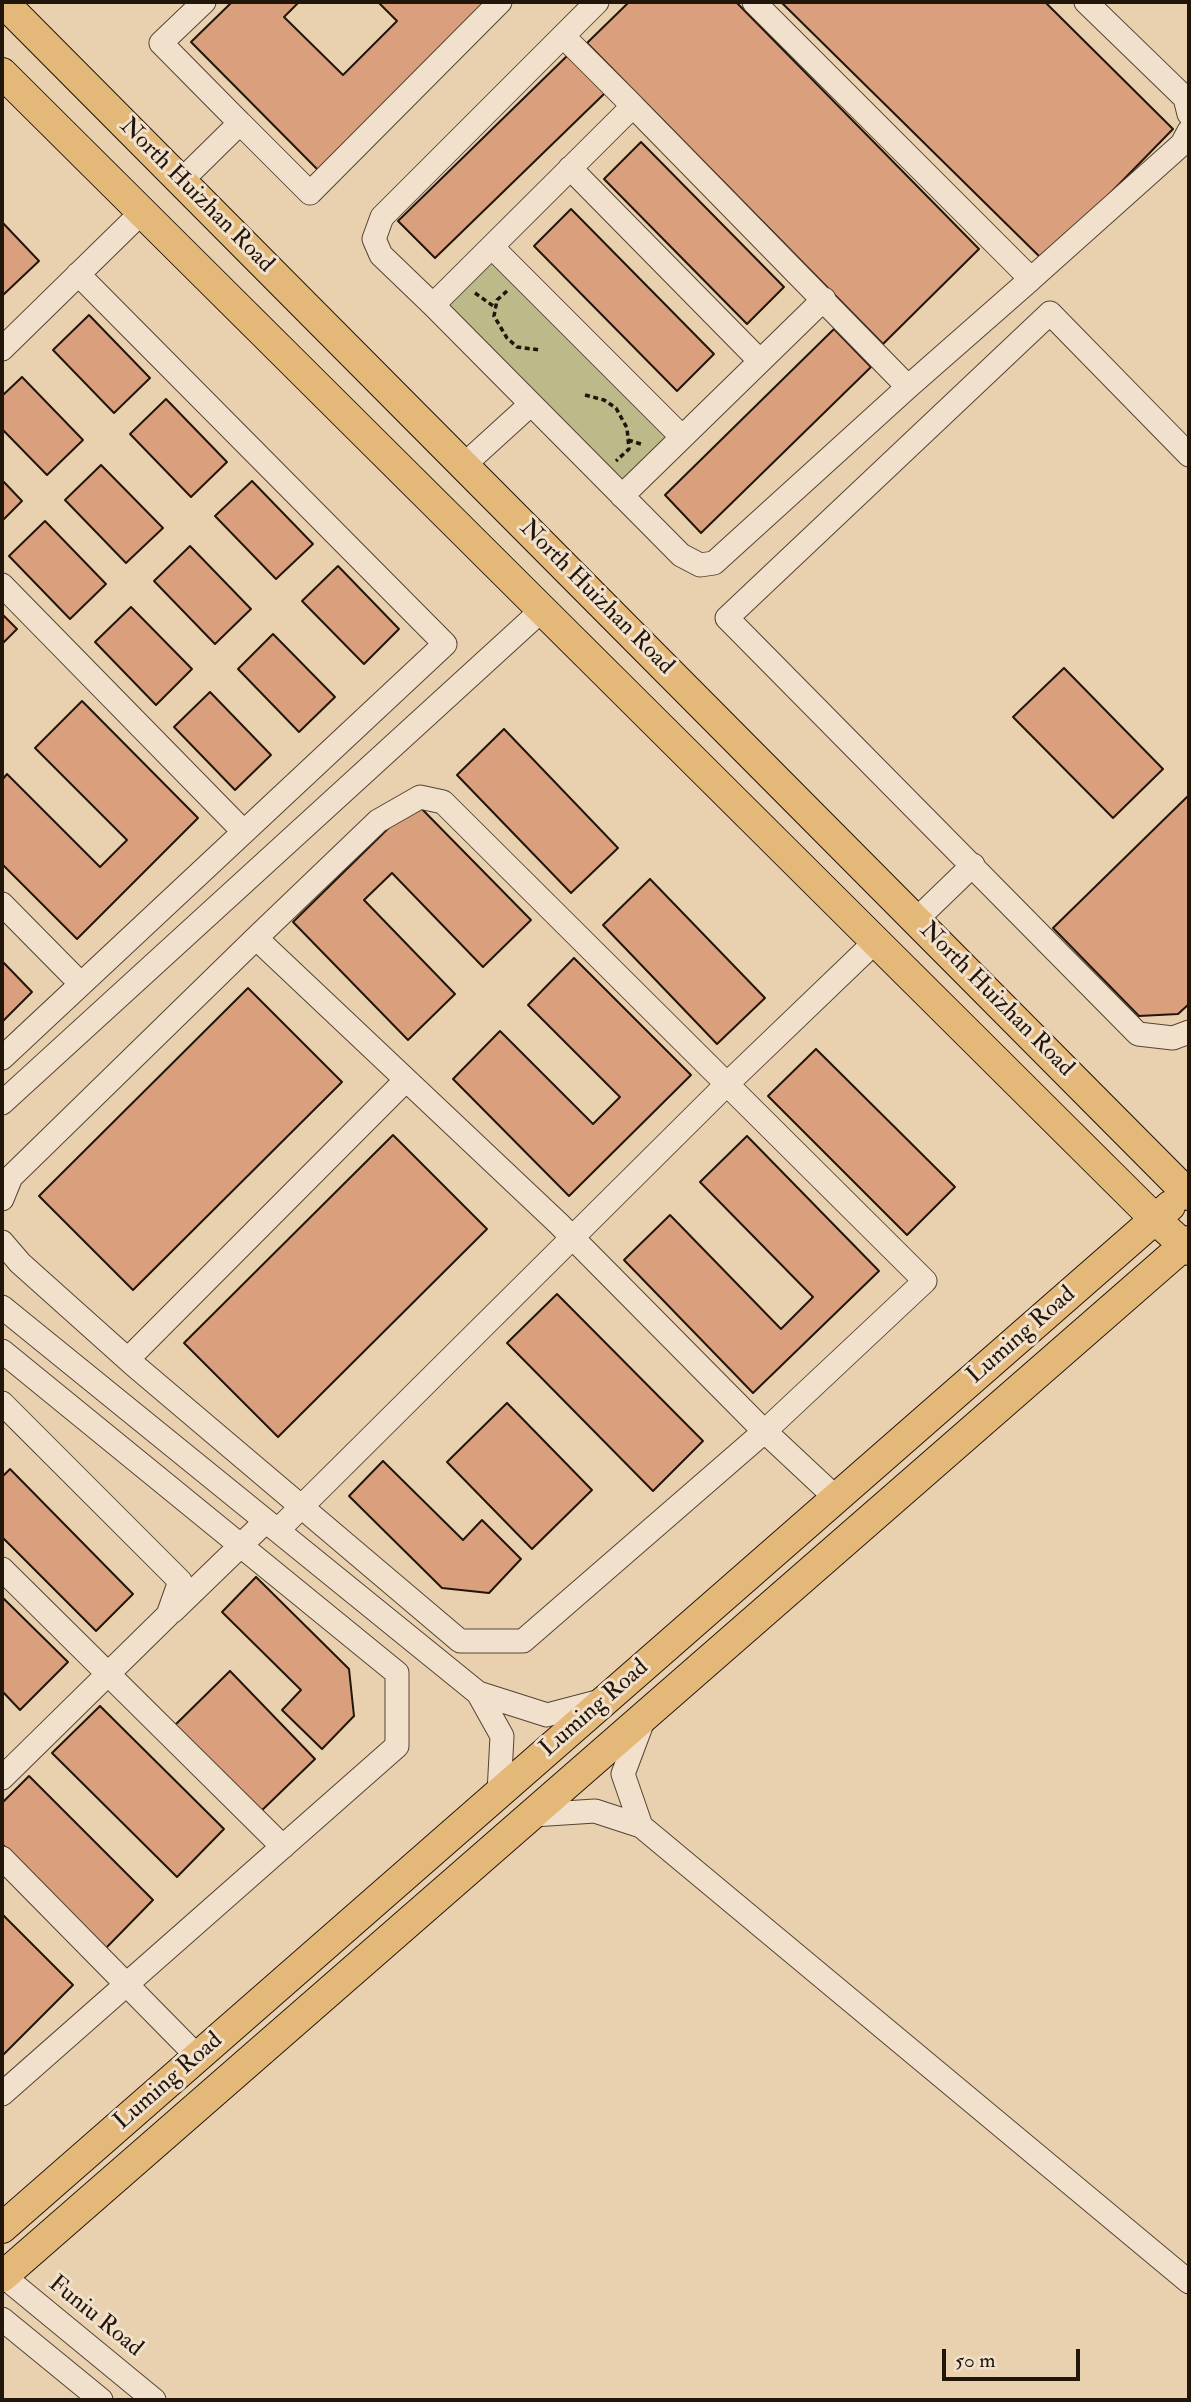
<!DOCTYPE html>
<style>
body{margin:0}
#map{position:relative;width:1191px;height:2402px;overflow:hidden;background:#e9d1b0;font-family:"IM FELL Double Pica",serif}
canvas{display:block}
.frame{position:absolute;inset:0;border:4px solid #22150a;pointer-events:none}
.scale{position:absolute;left:942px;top:2349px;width:138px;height:32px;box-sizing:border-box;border:4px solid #22150a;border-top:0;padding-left:9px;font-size:21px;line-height:24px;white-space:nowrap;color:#22150a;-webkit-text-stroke:5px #f1e1cc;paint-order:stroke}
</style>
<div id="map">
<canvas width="1191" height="2402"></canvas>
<div class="frame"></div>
<div class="scale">50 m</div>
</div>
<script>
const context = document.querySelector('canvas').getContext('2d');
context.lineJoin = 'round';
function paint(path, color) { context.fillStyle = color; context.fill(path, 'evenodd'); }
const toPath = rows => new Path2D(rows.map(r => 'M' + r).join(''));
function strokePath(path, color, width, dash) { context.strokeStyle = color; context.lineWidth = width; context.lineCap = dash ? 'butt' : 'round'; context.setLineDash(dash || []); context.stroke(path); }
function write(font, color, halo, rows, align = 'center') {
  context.font = font + ' "IM FELL Double Pica",serif'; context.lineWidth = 6; context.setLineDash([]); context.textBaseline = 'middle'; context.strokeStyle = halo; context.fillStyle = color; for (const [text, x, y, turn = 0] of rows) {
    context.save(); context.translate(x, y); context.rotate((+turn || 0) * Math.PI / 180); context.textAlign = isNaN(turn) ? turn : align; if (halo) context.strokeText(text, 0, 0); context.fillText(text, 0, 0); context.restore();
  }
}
paint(toPath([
 [492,247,682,437,622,496,433,305]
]), '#bbba88');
const building = toPath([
 [232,2,299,2,284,17,343,75,397,21,378,2,487,2,318,170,191,42,232,2],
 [629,2,736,2,979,249,883,344,587,43,629,2],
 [781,2,1045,2,1173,129,1044,261,781,2],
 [568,55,605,93,435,258,398,221,568,55],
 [641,142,784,287,747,324,604,179,641,142],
 [571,209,714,354,677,391,534,246,571,209],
 [2,222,39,261,2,296,2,222],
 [89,315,150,378,114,413,53,350,89,315],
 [834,329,871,367,701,533,665,495,834,329],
 [22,377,83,440,47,475,2,429,2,396,22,377],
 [166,399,227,462,191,497,130,434,166,399],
 [101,465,163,528,126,563,65,500,101,465],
 [2,480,22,501,2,521,2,480],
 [252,481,313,544,276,579,215,516,252,481],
 [45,521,106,584,70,619,9,556,45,521],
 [190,546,251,609,215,644,154,581,190,546],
 [338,566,399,629,364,664,302,601,338,566],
 [131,607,192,669,156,705,95,642,131,607],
 [2,614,17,629,2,644,2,614],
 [273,634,335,697,299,732,238,669,273,634],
 [1064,668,1163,769,1113,818,1013,717,1064,668],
 [210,692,271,755,235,790,174,727,210,692],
 [82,701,198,818,77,939,2,864,2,780,7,774,100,867,127,840,35,748,82,701],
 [504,729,618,848,571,893,457,775,504,729],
 [1189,795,1189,1004,1178,1014,1139,1016,1053,928,1189,795],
 [415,802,531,920,483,967,392,873,364,900,455,994,408,1040,293,922,415,802],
 [650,879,765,998,717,1044,603,925,650,879],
 [574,958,691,1075,569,1196,453,1079,500,1031,593,1124,620,1097,528,1005,574,958],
 [2,961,32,992,2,1022,2,961],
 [248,988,342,1082,133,1290,39,1196,248,988],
 [816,1049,955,1187,907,1235,768,1096,816,1049],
 [393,1135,487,1229,278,1437,184,1343,393,1135],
 [747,1136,879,1271,753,1393,624,1260,670,1215,781,1329,813,1297,700,1182,747,1136],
 [557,1294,703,1441,653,1491,507,1343,557,1294],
 [507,1403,592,1490,532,1549,447,1462,507,1403],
 [383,1461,463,1540,482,1520,521,1559,489,1593,442,1588,349,1496,383,1461],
 [10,1469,133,1594,96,1631,2,1537,2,1477,10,1469],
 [256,1577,349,1669,354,1716,322,1749,282,1710,301,1690,222,1612,256,1577],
 [2,1597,68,1662,20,1710,2,1691,2,1597],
 [230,1671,315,1759,255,1817,170,1730,230,1671],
 [100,1706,224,1829,177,1877,52,1753,100,1706],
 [29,1776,153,1900,106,1948,2,1844,2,1803,29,1776],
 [2,1914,73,1985,2,2056,2,1914]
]);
paint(building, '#da9f7d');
strokePath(building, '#22150a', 2);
const minor = toPath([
 [204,2,161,43,240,123],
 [597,2,563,36,633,106,433,305,681,555,700,565,714,563,908,387,1031,279,754,2],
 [1086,2,1185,98,1189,114],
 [633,106,908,387],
 [570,168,760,361],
 [181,181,240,123,310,193,500,2],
 [492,247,682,437],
 [1031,279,1182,144,1189,131],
 [433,305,381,255,374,239,382,217,563,36],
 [2,349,142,212],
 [1189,455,1050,313,727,618,1138,1034,1173,1038,1189,1032],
 [464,465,531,404],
 [622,496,824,299],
 [2,585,244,832],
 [2,904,81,984],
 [916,920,973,865],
 [256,938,559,1224,758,1425,836,1498],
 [2,1058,445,644,78,274],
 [2,1103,542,610],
 [2,1199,11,1177,256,938,378,821,420,797,443,802,925,1281,765,1431,523,1641,460,1641,134,1365,20,1263,2,1242],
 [2,1307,478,1693,547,1715,604,1700],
 [2,1351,397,1673,397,1746,2,2094],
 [128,1359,406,1080],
 [2,1403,180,1581,168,1615,2,1778],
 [278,1530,727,1084,876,941],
 [2,1569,283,1847],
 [173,1611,266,1521],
 [478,1693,502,1736,499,1793],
 [533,1815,595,1811,641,1826,1189,2282],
 [641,1826,623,1774,644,1718],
 [2,1858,198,2057],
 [2,2275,154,2400],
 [2,2319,101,2400]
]);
const major = toPath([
 [3,2,1189,1195],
 [2,73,1155,1219,1189,1250],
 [2,2228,1170,1206],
 [2,2277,1189,1241]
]);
strokePath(minor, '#544434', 25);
strokePath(major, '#22150a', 32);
strokePath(toPath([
 [507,291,497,300,494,316,507,338,517,347,540,350],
 [475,293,496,308],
 [585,395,604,400,616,408,627,428,629,449,616,461],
 [628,440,644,445]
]), '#22150a', 3.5, [5, 3.5]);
strokePath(minor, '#f1e1cc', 23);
strokePath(major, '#e4b878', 30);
write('24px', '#22150a', '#f1e1cc', [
 ["North Huizhan Road",196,196,45],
 ["North Huizhan Road",596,598,45],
 ["North Huizhan Road",996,1000,45],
 ["Luming Road",1022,1336,-41],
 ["Luming Road",595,1709,-41],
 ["Luming Road",169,2082,-41],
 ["Funiu Road",95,2317,39]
]);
</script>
